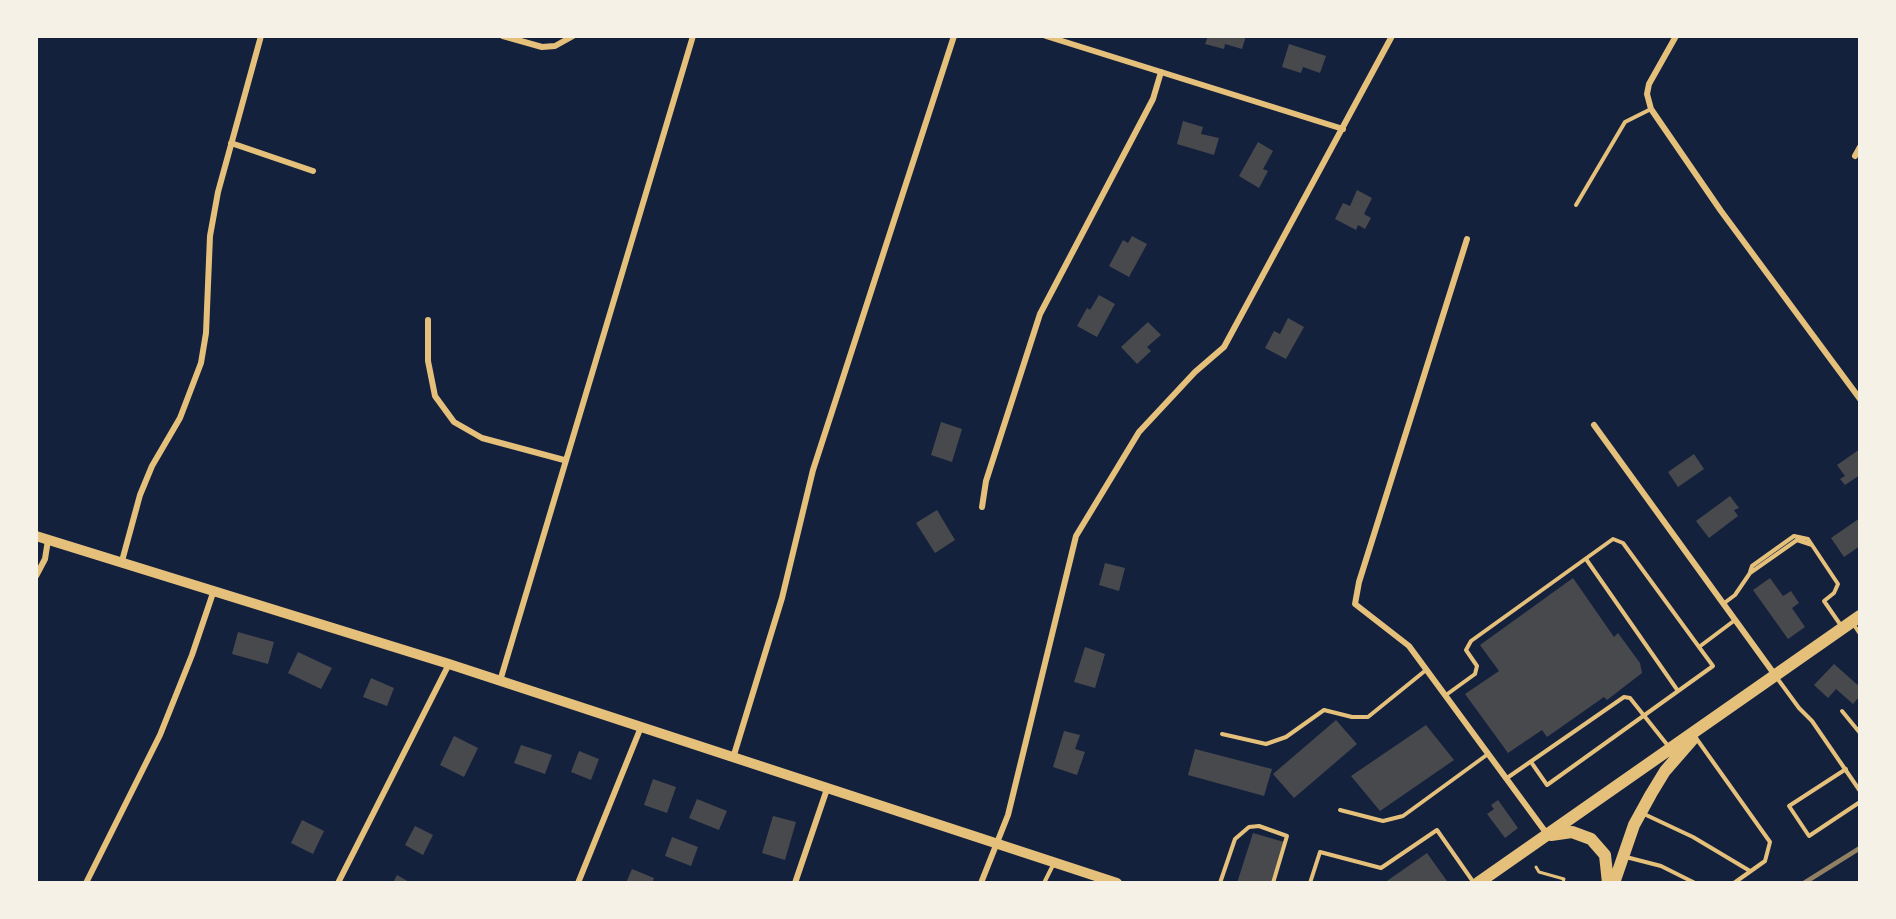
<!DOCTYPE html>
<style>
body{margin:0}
#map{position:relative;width:1896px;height:919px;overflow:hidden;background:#14213d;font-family:"Work Sans",sans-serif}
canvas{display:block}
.frame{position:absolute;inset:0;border:38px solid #f6f1e7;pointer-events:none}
</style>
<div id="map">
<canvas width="1896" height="919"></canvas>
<div class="frame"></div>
</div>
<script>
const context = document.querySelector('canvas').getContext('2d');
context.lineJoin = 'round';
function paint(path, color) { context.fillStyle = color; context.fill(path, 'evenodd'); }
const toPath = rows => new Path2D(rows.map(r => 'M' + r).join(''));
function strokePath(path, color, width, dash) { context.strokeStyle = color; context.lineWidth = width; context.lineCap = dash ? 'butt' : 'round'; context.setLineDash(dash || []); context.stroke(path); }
paint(toPath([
 [1208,36,1246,36,1242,49,1225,44,1224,49,1205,44],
 [1289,44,1326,56,1320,73,1303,67,1301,73,1282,67],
 [1183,121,1203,127,1201,134,1219,138,1214,155,1177,144],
 [1258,142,1273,151,1263,169,1268,171,1259,188,1239,176],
 [1357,190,1372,198,1364,214,1371,218,1365,229,1358,225,1356,230,1335,219,1343,203,1350,206],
 [1132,236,1147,244,1129,277,1109,266,1123,240,1128,243],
 [1099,295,1115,304,1097,337,1077,326,1087,308,1090,310],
 [1288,318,1304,327,1286,359,1265,348,1274,331,1280,334],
 [1148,322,1161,335,1147,347,1151,351,1137,364,1121,347],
 [941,422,962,429,952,462,931,455],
 [1860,449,1860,475,1845,485,1840,479,1845,476,1837,465],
 [1694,454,1704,469,1678,487,1668,472],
 [1730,496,1739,508,1734,510,1738,516,1709,538,1696,521],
 [937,510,955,540,935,553,916,523],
 [1860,518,1860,546,1844,557,1831,538],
 [1105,563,1125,568,1119,591,1099,585],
 [1573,578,1614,637,1618,633,1640,663,1642,673,1607,700,1604,697,1547,737,1542,730,1508,753,1465,694,1499,671,1480,645],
 [1770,578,1783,596,1791,591,1799,603,1792,608,1805,627,1788,639,1753,590],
 [238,632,274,642,268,664,232,654],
 [1085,647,1105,654,1095,688,1074,682],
 [298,652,332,668,321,689,288,673],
 [1834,664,1860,687,1860,696,1853,704,1836,689,1828,698,1814,685],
 [371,678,394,688,387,706,363,697],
 [1336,720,1357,744,1294,798,1273,774],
 [1426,725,1454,760,1380,811,1351,776],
 [1064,731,1080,735,1075,749,1085,752,1077,775,1053,767],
 [454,736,478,748,464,777,440,765],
 [521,745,552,755,545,774,514,763],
 [1195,749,1272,769,1264,796,1188,775],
 [579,751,599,759,591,780,571,772],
 [653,779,676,787,667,813,644,805],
 [697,799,727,811,719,830,689,818],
 [1498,800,1518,828,1505,838,1487,814,1494,809,1491,805],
 [773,816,796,822,785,860,762,853],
 [302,820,324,831,313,854,291,843],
 [415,826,433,835,423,855,405,845],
 [1253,833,1284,842,1272,883,1237,883],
 [672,837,698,847,691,866,665,856],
 [1427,853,1447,881,1384,883],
 [632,869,654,878,652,883,626,883],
 [397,875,411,883,393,883]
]), '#48494c');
strokePath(toPath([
 [1536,867,1539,872,1564,879,1563,883]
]), '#e5c07b', 3);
strokePath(toPath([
 [1576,205,1625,122,1651,109],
 [1586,559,1678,691],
 [1750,572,1752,566,1794,536,1808,539,1812,545],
 [1723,604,1735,595,1750,573,1797,540,1812,545,1838,584,1834,593,1824,601,1842,627],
 [1854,625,1860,634],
 [1777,678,1799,708,1812,721,1860,791],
 [1446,695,1475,674,1477,666,1466,650,1471,641,1613,539,1623,543,1699,647],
 [1842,711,1860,733],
 [1222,734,1266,744,1286,737,1324,710,1352,717,1368,717,1426,670],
 [1696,738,1770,842,1765,861,1734,883],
 [1531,762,1547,785,1713,666,1699,647,1735,620],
 [1846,769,1789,806,1809,836,1860,802],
 [1507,778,1624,697,1630,698,1669,747],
 [1340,810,1383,821,1403,816,1488,754],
 [1644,814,1693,837,1750,871],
 [1626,857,1661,866,1695,883],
 [1044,883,1053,865],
 [1220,883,1235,839,1249,827,1259,826,1287,836,1273,883],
 [1310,883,1320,852,1381,868,1437,830,1474,883]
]), '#e5c07b', 4);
strokePath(toPath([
 [503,36,542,47,555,46,573,36],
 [1046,36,1343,129],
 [1676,36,1649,84,1647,94,1651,109,1721,211,1860,399],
 [231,143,313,171],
 [1855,156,1860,147],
 [1467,239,1359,582,1355,604,1409,646,1547,834],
 [428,320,428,361,435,396,454,422,482,438,564,460],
 [1594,425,1775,675],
 [982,507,986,481,1040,314,1153,99,1161,72],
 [122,561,140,495,152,466,180,418,201,363,206,333,210,236,218,192,261,36],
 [36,576,45,559,48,540],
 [500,681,693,36],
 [733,758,782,598,813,470,954,36],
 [86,883,160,735,192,655,214,590],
 [338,883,449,664],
 [578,883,641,727],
 [795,883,827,789],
 [981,883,1008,815,1076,536,1139,432,1195,372,1224,347,1392,36]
]), '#e5c07b', 6);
strokePath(toPath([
 [36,536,449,664,1117,883]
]), '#e5c07b', 10);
strokePath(toPath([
 [1551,835,1572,832,1591,839,1605,855,1608,883],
 [1478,883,1860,616],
 [1614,883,1634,825,1651,794,1665,771,1692,740]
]), '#e5c07b', 12);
strokePath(toPath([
 [1804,883,1860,848]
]), '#918062', 4.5);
</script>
